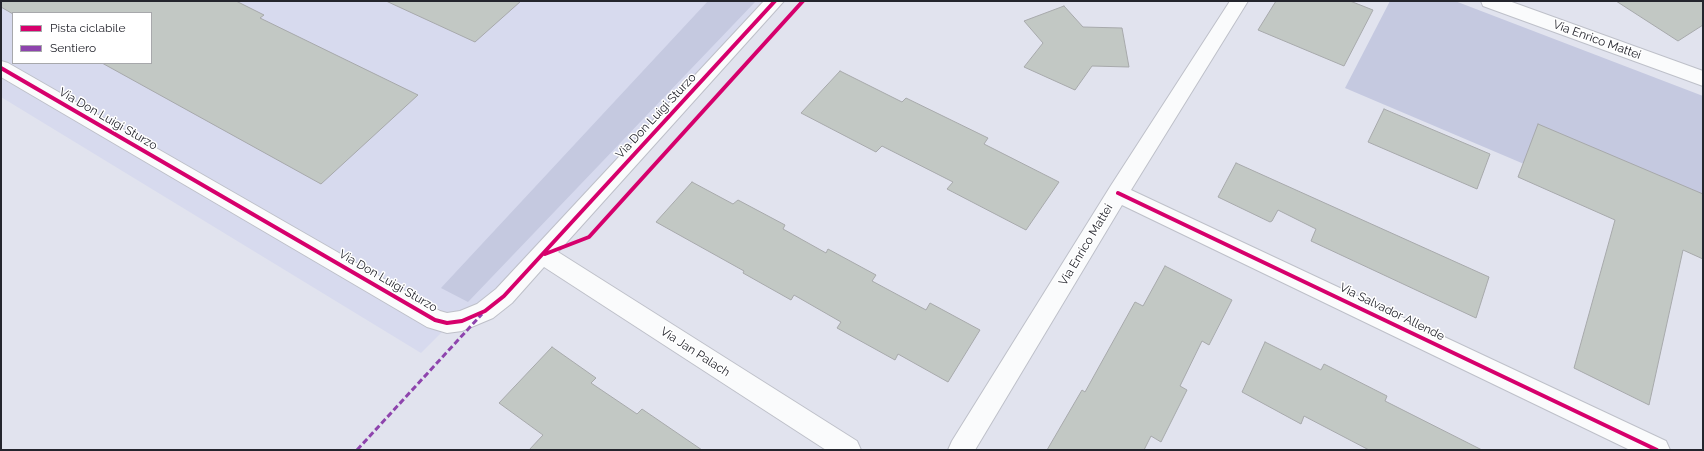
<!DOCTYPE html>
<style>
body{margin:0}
#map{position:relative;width:1704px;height:451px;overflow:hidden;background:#e1e3ee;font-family:Raleway,sans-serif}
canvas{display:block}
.frame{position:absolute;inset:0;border:2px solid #24252d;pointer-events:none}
.legend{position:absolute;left:12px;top:12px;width:140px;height:52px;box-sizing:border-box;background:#fff;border:1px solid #a7a8ab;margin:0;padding:5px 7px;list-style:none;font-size:12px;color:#24252d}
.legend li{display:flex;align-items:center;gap:8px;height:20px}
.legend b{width:20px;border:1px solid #a7a8ab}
</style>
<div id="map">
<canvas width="1704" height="451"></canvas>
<div class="frame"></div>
<ul class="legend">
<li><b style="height:5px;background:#d6006c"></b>Pista ciclabile</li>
<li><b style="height:5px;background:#8e44ad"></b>Sentiero</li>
</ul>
</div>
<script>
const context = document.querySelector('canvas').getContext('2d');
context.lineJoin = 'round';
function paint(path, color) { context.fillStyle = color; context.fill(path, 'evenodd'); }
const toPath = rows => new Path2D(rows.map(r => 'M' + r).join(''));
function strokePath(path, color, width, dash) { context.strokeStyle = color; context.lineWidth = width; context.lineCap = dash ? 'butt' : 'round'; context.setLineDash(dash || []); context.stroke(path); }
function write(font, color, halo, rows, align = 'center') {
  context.font = font + ' Raleway,sans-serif'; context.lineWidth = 3; context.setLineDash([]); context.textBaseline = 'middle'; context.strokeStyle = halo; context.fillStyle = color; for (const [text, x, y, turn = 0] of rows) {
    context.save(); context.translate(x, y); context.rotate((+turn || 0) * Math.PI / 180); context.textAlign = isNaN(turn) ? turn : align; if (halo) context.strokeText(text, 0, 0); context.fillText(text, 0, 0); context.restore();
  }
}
paint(toPath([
 [1,1,765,1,487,301,464,310,421,353,1,97],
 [13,13,151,13,151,63,13,63]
]), '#d7daee');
paint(toPath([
 [708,1,755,2,468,302,441,288],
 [1390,1,1455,1,1703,96,1703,240,1345,88]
]), '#c5c9e0');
const building = toPath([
 [1,1,236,1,264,15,260,18,418,95,321,184,102,63,151,63,151,13,13,14,1,7,1,1],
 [386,1,521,1,475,42,386,1],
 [1276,1,1350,1,1373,10,1344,66,1258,30,1276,1],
 [1616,1,1703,1,1703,25,1678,41,1616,1],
 [1064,6,1083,27,1122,28,1129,67,1092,66,1075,90,1024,67,1043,43,1024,21,1064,6],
 [840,71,902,102,906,98,988,138,984,144,1059,182,1026,230,947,189,953,182,882,146,876,152,801,113,840,71],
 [1384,109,1490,154,1477,189,1368,142,1384,109],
 [1538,124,1703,194,1703,259,1683,250,1649,405,1574,368,1615,220,1518,177,1538,124],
 [1236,163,1489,277,1476,318,1311,241,1316,229,1278,210,1272,221,1270,222,1218,197,1236,163],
 [692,182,733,204,738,200,785,225,783,229,826,253,828,249,876,275,872,281,926,310,930,303,980,330,948,382,898,354,895,360,837,328,841,322,794,295,791,300,743,273,744,271,656,222,692,182],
 [1165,266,1232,300,1209,345,1202,341,1180,386,1187,390,1161,442,1151,436,1144,450,1047,450,1082,390,1085,392,1135,302,1143,306,1165,266],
 [1265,342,1321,370,1324,364,1387,396,1385,401,1482,450,1369,450,1304,416,1301,424,1242,392,1265,342],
 [552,347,596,378,591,383,637,414,642,409,702,450,529,450,543,435,499,403,552,347]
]);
paint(building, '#c2c8c4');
strokePath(building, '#a7a9ab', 1);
const minor = toPath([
 [764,1,784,1,558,252,857,441,861,450,826,450,544,267,512,303,493,318,462,331,447,333,427,327,1,77,1,61,8,63,440,311,447,313,460,311,477,304,496,289,764,1],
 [1230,1,1248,1,1131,190,1666,441,1670,450,1630,450,1122,205,975,450,948,450,952,441,1110,187,1230,1],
 [1481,1,1509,1,1703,71,1703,86,1483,6,1481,1]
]);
strokePath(minor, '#bec0c9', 2);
paint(minor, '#fafbfc');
strokePath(toPath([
 [357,450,482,314]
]), '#8e44ad', 3, [6, 3]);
strokePath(toPath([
 [1,68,435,320,447,323,462,321,485,311,504,296,775,1],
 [1118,193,1657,450],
 [545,254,589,237,803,1]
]), '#d6006c', 4);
write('12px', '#24252d', '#fff', [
 ["Via Enrico Mattei",1597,40,20],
 ["Via Don Luigi Sturzo",656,116,-47],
 ["Via Don Luigi Sturzo",108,119,30],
 ["Via Enrico Mattei",1086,245,-59],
 ["Via Don Luigi Sturzo",388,281,30],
 ["Via Salvador Allende",1392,312,26],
 ["Via Jan Palach",695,352,33]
]);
</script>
